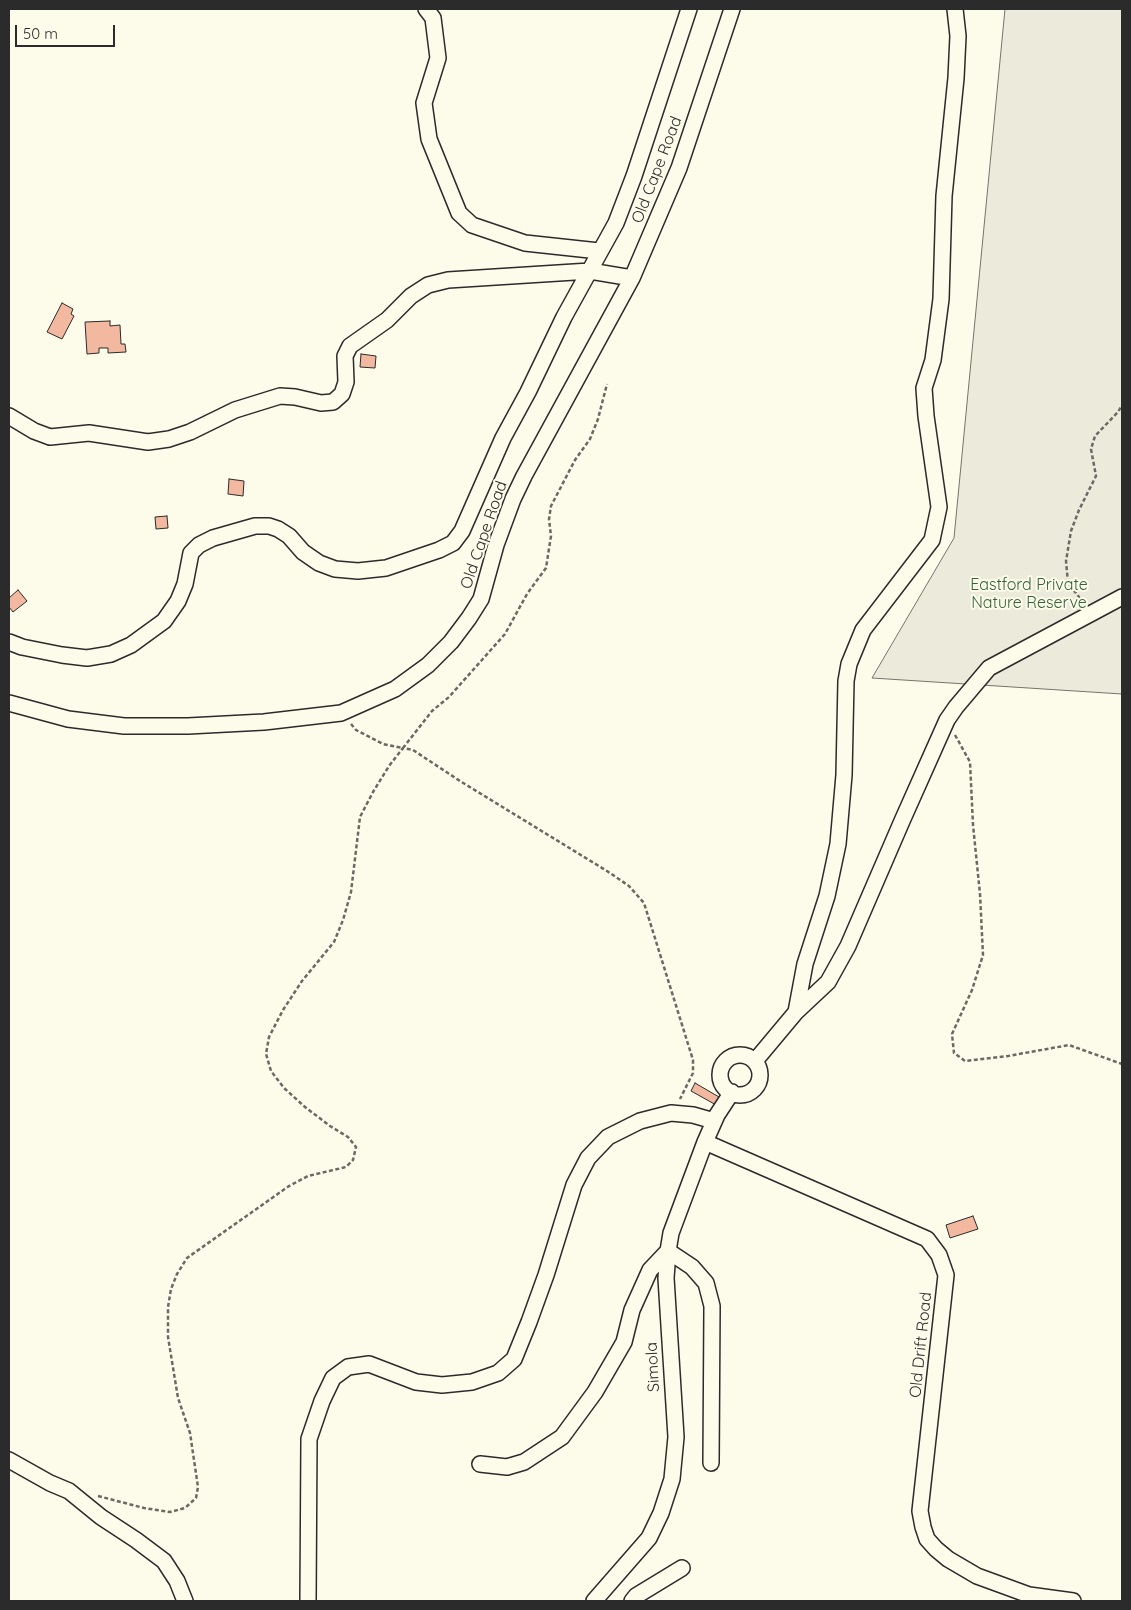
<!DOCTYPE html>
<style>
body{margin:0}
#map{position:relative;width:1131px;height:1610px;overflow:hidden;background:#fdfbea;font-family:Quicksand,sans-serif}
canvas{display:block}
.frame{position:absolute;inset:0;border:10px solid #2b2b2b;pointer-events:none}
.scale{position:absolute;left:15px;top:25px;width:100px;height:22px;box-sizing:border-box;border:2px solid #2b2b2b;border-top:0;padding-left:6px;font-size:15px;line-height:18px;white-space:nowrap;color:#2b2b2b;-webkit-text-stroke:4px #fdfbea;paint-order:stroke}
</style>
<div id="map">
<canvas width="1131" height="1610"></canvas>
<div class="frame"></div>
<div class="scale">50 m</div>
</div>
<script>
const context = document.querySelector('canvas').getContext('2d');
context.lineJoin = 'round';
function paint(path, color) { context.fillStyle = color; context.fill(path, 'evenodd'); }
const toPath = rows => new Path2D(rows.map(r => 'M' + r).join(''));
function strokePath(path, color, width, dash) { context.strokeStyle = color; context.lineWidth = width; context.lineCap = dash ? 'butt' : 'round'; context.setLineDash(dash || []); context.stroke(path); }
function write(font, color, halo, rows, align = 'center') {
  context.font = font + ' Quicksand,sans-serif'; context.lineWidth = 4; context.setLineDash([]); context.textBaseline = 'middle'; context.strokeStyle = halo; context.fillStyle = color; for (const [text, x, y, turn = 0] of rows) {
    context.save(); context.translate(x, y); context.rotate((+turn || 0) * Math.PI / 180); context.textAlign = isNaN(turn) ? turn : align; if (halo) context.strokeText(text, 0, 0); context.fillText(text, 0, 0); context.restore();
  }
}
const green = toPath([
 [1005,9,1122,9,1122,694,872,678,954,538,1005,9]
]);
paint(green, '#ecebdb');
strokePath(green, '#74746e', 1);
const building = toPath([
 [62,303,73,309,71,314,74,316,62,339,47,332,62,303],
 [110,321,110,326,120,325,121,344,125,344,126,352,108,353,108,348,99,348,99,353,87,354,85,322,110,321],
 [361,354,376,356,375,368,360,367,361,354],
 [229,479,244,481,243,496,228,494,229,479],
 [167,516,168,528,156,529,155,517,167,516],
 [18,590,27,601,13,612,9,607,9,598,18,590],
 [695,1083,731,1104,727,1111,691,1091,695,1083],
 [973,1216,978,1229,950,1238,946,1225,973,1216]
]);
paint(building, '#f2b8a0');
strokePath(building, '#2b2b2b', 1);
const minor = toPath([
 [426,9,433,18,438,58,424,103,429,139,459,213,472,225,525,243,599,251],
 [9,416,34,431,50,437,89,433,148,442,169,439,190,432,235,410,280,396,295,397,321,403,333,402,342,394,346,382,345,356,350,346,387,320,411,296,428,285,448,280,590,271,632,278],
 [9,642,22,647,62,655,87,658,111,654,131,645,164,621,178,601,185,584,191,553,199,545,213,538,255,526,269,526,278,529,289,536,303,552,319,563,335,569,358,571,386,568,439,550,453,543,462,531,503,438,528,392,564,317,616,223,634,176,689,9],
 [9,703,68,719,124,726,188,726,264,722,341,713,395,689,428,665,451,642,469,618,481,599,496,545,513,499,524,476,632,278,679,168,732,9],
 [796,1012,805,964,827,896,838,844,844,775,846,681,849,664,863,630,932,540,939,507,926,416,924,388,933,360,941,299,944,196,956,78,958,36,955,9],
 '720 1075a20 20 0 1 1 40 0a20 20 0 1 1-40 0Z',
 [755,1061,796,1012,828,982,848,946,902,821,947,720,956,707,989,668,1122,597],
 [705,1142,927,1239,939,1255,946,1275,920,1511,923,1527,927,1539,936,1549,948,1559,977,1576,1029,1595,1073,1601],
 [9,1460,50,1483,69,1491,101,1517,136,1540,164,1561,177,1581,185,1601],
 [480,1464,507,1467,524,1462,562,1437,595,1392,624,1342,632,1310,650,1270,668,1251,692,1267,706,1283,712,1306,711,1463],
 [308,1601,309,1439,322,1401,333,1378,348,1367,369,1364,416,1382,442,1385,472,1382,498,1373,514,1359,529,1322,546,1275,574,1185,588,1158,608,1137,640,1121,671,1113,693,1115,714,1121],
 [594,1601,649,1538,661,1513,672,1479,676,1437,666,1278,668,1251,671,1233,705,1142,717,1115,732,1092],
 [632,1601,636,1596,682,1568]
]);
strokePath(minor, '#2b2b2b', 18);
strokePath(toPath([
 [1081,605,1079,597,1068,583,1066,561,1071,531,1079,510,1096,476,1091,449,1095,436,1118,412,1122,405],
 [351,724,356,730,383,744,403,748,432,711,449,697,505,634,527,594,546,568,551,536,549,519,551,506,575,460,590,439,598,419,607,384],
 [955,735,970,762,973,825,980,894,983,955,972,990,952,1034,954,1053,965,1061,1008,1056,1069,1045,1122,1064],
 [98,1496,144,1508,170,1512,185,1508,196,1498,198,1487,190,1433,178,1398,168,1337,168,1307,171,1289,177,1274,187,1258,289,1186,308,1176,346,1167,353,1160,356,1147,348,1137,330,1126,305,1107,284,1088,271,1071,266,1054,269,1037,283,1010,302,981,334,942,343,920,351,892,360,817,373,792,389,766,403,748,413,750,460,781,607,871,629,886,644,903,693,1060,693,1073,680,1099]
]), '#6a6964', 2.5, [4, 2.5]);
strokePath(minor, '#fdfbea', 15);
write('16px', '#2b2b2b', '#fdfbea', [
 ["Old Cape Road",657,170,-69],
 ["Old Cape Road",484,535,-71],
 ["Old Drift Road",921,1345,-84],
 ["Simola",653,1367,-93]
]);
write('16px', '#34623c', '#fdfbea', [
 ["Eastford Private",1029,585],
 ["Nature Reserve",1029,603]
]);
</script>
